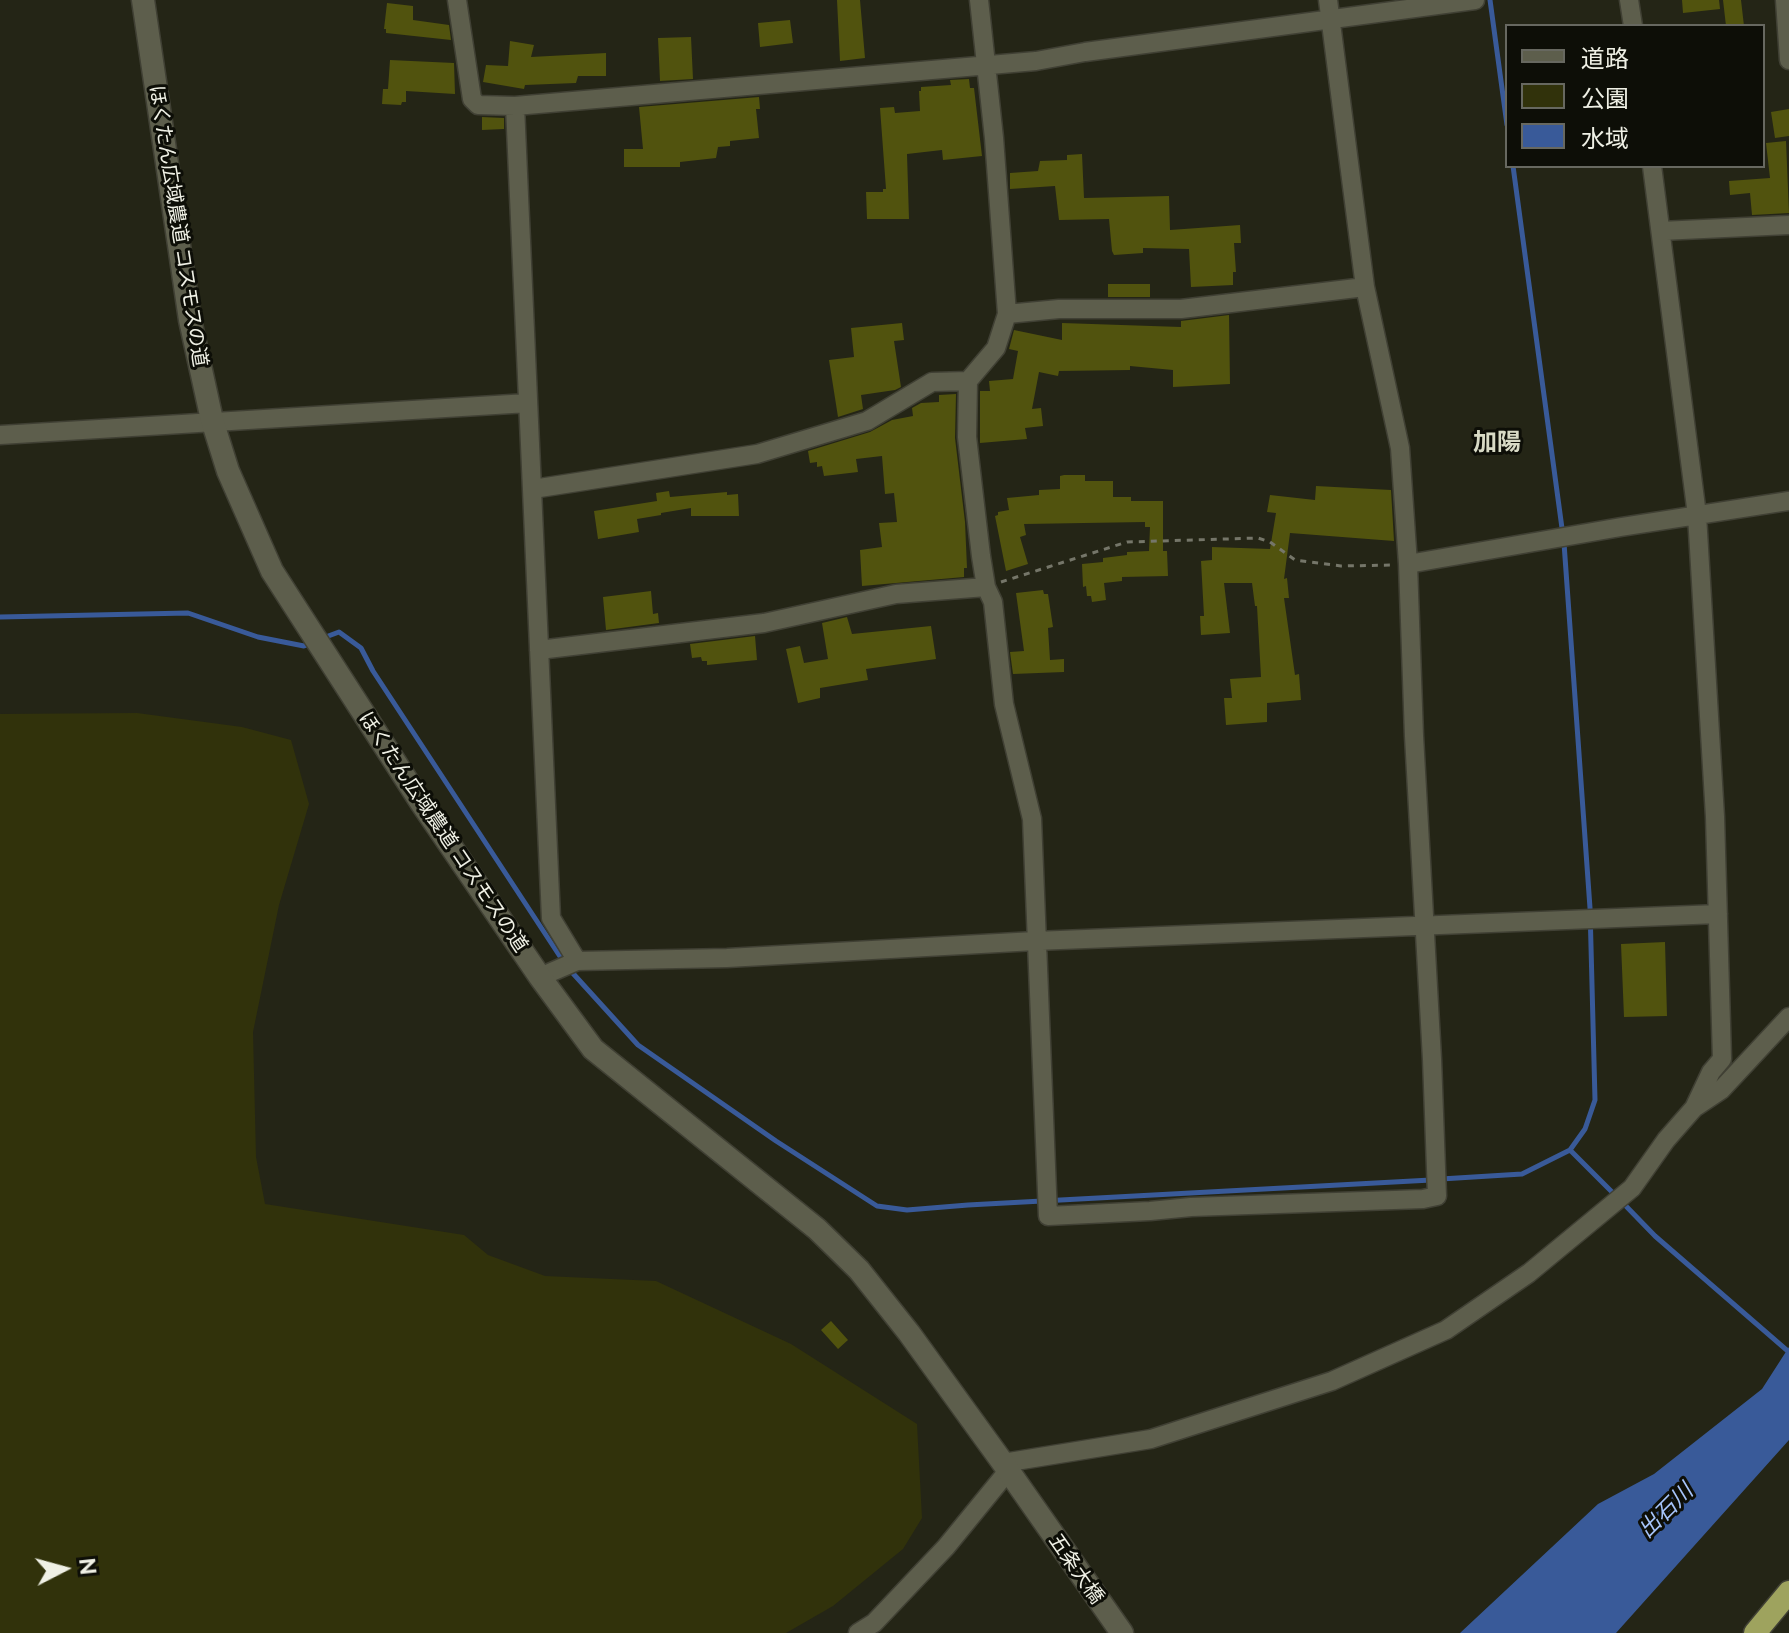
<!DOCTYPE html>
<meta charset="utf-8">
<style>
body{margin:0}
#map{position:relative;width:1789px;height:1633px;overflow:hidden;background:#242516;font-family:Raleway,"Noto Sans JP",sans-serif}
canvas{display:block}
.legend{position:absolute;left:1505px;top:24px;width:260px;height:144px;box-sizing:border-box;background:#0d0e07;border:2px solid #676860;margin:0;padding:10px 14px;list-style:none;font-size:24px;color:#eff0e5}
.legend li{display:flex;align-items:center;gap:16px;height:40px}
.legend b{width:40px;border:2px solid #676860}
.north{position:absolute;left:24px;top:1529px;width:80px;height:80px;-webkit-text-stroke:6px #0d0e07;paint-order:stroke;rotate:84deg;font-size:22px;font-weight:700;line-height:32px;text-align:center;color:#eff0e5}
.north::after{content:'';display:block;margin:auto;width:28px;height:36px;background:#eff0e5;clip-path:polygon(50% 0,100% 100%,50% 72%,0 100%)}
</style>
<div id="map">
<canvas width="1789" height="1633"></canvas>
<ul class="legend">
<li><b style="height:10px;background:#5d5e4c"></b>道路</li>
<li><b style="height:22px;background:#31320b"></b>公園</li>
<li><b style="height:22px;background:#395a99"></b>水域</li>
</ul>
<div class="north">N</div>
</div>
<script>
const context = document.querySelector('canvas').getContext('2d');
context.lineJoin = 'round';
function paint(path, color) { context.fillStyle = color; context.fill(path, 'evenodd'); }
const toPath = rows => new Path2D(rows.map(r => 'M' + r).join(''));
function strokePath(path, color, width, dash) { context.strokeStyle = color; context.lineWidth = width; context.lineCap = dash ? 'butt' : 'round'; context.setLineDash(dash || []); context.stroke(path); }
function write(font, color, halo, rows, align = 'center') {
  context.font = font + ' Raleway,"Noto Sans JP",sans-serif'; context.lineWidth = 6; context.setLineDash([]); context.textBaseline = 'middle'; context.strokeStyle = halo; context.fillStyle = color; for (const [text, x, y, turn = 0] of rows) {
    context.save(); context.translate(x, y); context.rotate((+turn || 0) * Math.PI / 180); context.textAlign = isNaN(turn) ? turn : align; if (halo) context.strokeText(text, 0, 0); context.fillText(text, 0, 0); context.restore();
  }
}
paint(toPath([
 [137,713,242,727,291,740,309,804,279,905,253,1032,256,1157,265,1204,464,1235,488,1255,545,1276,656,1281,791,1344,917,1424,922,1518,903,1549,833,1606,786,1633,0,1633,0,714]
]), '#31320b');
paint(toPath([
 [1789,1347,1789,1440,1616,1633,1460,1633,1598,1504,1654,1474,1762,1389]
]), '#395a99');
strokePath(toPath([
 [1490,0,1507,125],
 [1513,166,1564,543,1590,908,1595,1100,1585,1129,1570,1150],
 [0,617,188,613,258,637,304,646,310,644],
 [323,638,339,632,361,648,373,671,563,961],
 [569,969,638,1045,776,1141,877,1206,907,1210,968,1205,1431,1180],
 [1441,1179,1522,1174,1570,1150,1615,1195],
 [1622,1202,1655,1236,1789,1352]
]), '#395a99', 5);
paint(toPath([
 [837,0,860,0,865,58,840,61],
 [1682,0,1719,0,1720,9,1683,13],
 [1723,0,1741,0,1744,26,1726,26],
 [387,3,413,6,413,20,449,25,451,40,386,33,386,29,384,29],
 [790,20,793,43,760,47,758,23],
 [691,37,693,79,660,81,658,38],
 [510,41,534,45,531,57,606,53,606,76,578,76,576,83,525,85,524,89,483,82,486,65,508,66],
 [390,60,454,63,455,94,406,91,406,102,402,102,401,105,382,104,383,89,388,89],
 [969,79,970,88,974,88,982,156,943,160,942,150,907,154,909,219,867,219,866,192,883,192,883,189,886,189,880,108,894,107,895,113,920,111,919,91,921,91,921,87,951,85,950,80],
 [759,97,760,109,756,109,759,138,730,141,730,146,718,147,716,158,680,162,680,167,624,167,624,149,643,149,639,107],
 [1789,109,1789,136,1775,138,1771,112],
 [482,117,504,118,504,129,482,130],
 [1786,141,1789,213,1752,215,1750,193,1730,195,1729,181,1770,178,1766,143],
 [1082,154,1084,198,1169,196,1170,230,1240,225,1241,243,1234,243,1236,272,1233,272,1233,285,1191,287,1189,249,1143,248,1143,253,1114,255,1112,251,1109,219,1059,220,1055,186,1010,189,1010,173,1038,171,1040,161,1067,160,1067,155],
 [1108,284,1150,284,1150,297,1108,297],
 [1229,315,1230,384,1173,387,1173,370,1130,366,1130,370,1059,371,1058,376,1039,372,1032,409,1041,408,1043,426,1025,428,1027,439,980,443,980,391,990,391,989,381,1013,379,1018,351,1009,349,1014,330,1062,340,1062,323,1181,327,1181,321],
 [902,323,904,340,894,341,901,387,895,390,861,395,863,409,838,417,829,360,854,357,851,328],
 [956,394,955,438,965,522,967,568,964,568,964,577,862,586,860,550,882,547,879,523,897,522,894,493,885,494,882,456,856,459,858,472,824,476,822,466,817,467,817,462,810,463,808,451,870,432,892,420,913,416,912,408,921,403,939,402,939,395],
 [1064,475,1085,475,1085,481,1113,481,1113,497,1131,497,1131,501,1163,501,1163,551,1167,551,1168,576,1122,577,1122,581,1104,583,1106,600,1092,602,1091,596,1087,596,1086,586,1083,587,1082,564,1103,562,1103,558,1127,555,1127,552,1149,551,1150,527,1145,527,1145,522,1024,524,1026,535,1020,537,1028,564,1006,571,995,516,998,515,998,512,1009,510,1007,498,1039,495,1039,490,1060,489,1060,476],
 [1316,486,1391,490,1394,541,1290,533,1284,579,1287,578,1289,598,1284,598,1295,675,1299,674,1301,700,1267,703,1267,722,1226,725,1224,698,1232,698,1230,679,1261,677,1257,606,1255,606,1252,583,1224,583,1230,633,1201,635,1200,616,1204,616,1201,561,1212,560,1212,547,1270,549,1276,513,1267,512,1270,495,1315,500],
 [669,491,670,497,727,492,727,495,738,494,739,516,691,516,691,508,661,513,661,515,637,519,639,532,598,539,594,511,657,501,656,493],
 [1043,590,1044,594,1048,594,1053,627,1048,628,1050,660,1064,659,1064,672,1013,674,1010,652,1024,651,1016,593],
 [651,591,653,614,658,613,659,623,606,630,603,597],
 [847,617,852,634,931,626,936,659,866,669,868,680,820,688,820,698,798,703,786,649,800,646,804,663,828,659,822,623],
 [755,636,757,660,707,665,707,661,702,661,701,657,692,658,690,644],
 [1665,942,1667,1016,1624,1017,1621,944],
 [831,1321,848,1340,838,1349,821,1330]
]), '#51530e');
const minor = toPath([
 [457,0,472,99,478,105,515,106,1036,61,1085,52,1475,0],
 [979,0,994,138,1007,314,996,348,968,381,967,437,981,556,986,587,993,602,1004,704,1032,819,1048,1216,1150,1211,1191,1207,1423,1199,1437,1196,1432,1059,1414,736,1408,564,1400,448,1365,287,1328,0],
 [1629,0,1633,26],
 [1785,0,1789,60],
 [515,106,551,918,577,961],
 [1652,166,1697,515,1715,817,1722,1059,1711,1072,1694,1108],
 [1661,231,1789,225],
 [1007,314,1059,309,1181,309,1365,287],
 [0,435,528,403],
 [533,489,757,454,867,421,932,382,968,381],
 [1408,564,1621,527,1789,501],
 [539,650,764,623,896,594,986,587],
 [540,977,577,961,727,958,1035,941,1718,914],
 [1003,1463,1151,1439,1332,1381,1446,1330,1529,1273,1632,1188,1666,1140,1694,1108,1721,1090,1789,1017],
 [858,1633,874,1623,946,1547,1008,1471]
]);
const tertiary = toPath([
 [143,0,190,320,212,420,228,471,272,571,422,804,540,977,593,1049,817,1229,859,1270,909,1333,1003,1463,1122,1633]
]);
const trunk = toPath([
 [1755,1633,1789,1592]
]);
strokePath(minor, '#404034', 21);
strokePath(tertiary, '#404034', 25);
strokePath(trunk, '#404034', 25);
strokePath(toPath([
 [1001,582,1127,542,1258,538,1270,542,1295,560,1341,566,1392,565]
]), '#757669', 3, [6, 6]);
strokePath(minor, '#5d5e4c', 18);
strokePath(tertiary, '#5d5e4c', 22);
strokePath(trunk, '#9ea35e', 22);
write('20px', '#eff0e5', '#0d0e07', [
 ["ほくたん広域農道 コスモスの道",178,226,81],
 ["ほくたん広域農道 コスモスの道",443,832,56],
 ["五条大橋",1076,1569,55]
]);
write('italic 22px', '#a6c4fa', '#0d0e07', [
 ["出石川",1666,1511,-45]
]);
write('bold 24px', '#d8dac5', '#0d0e07', [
 ["加陽",1497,443]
]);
</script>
